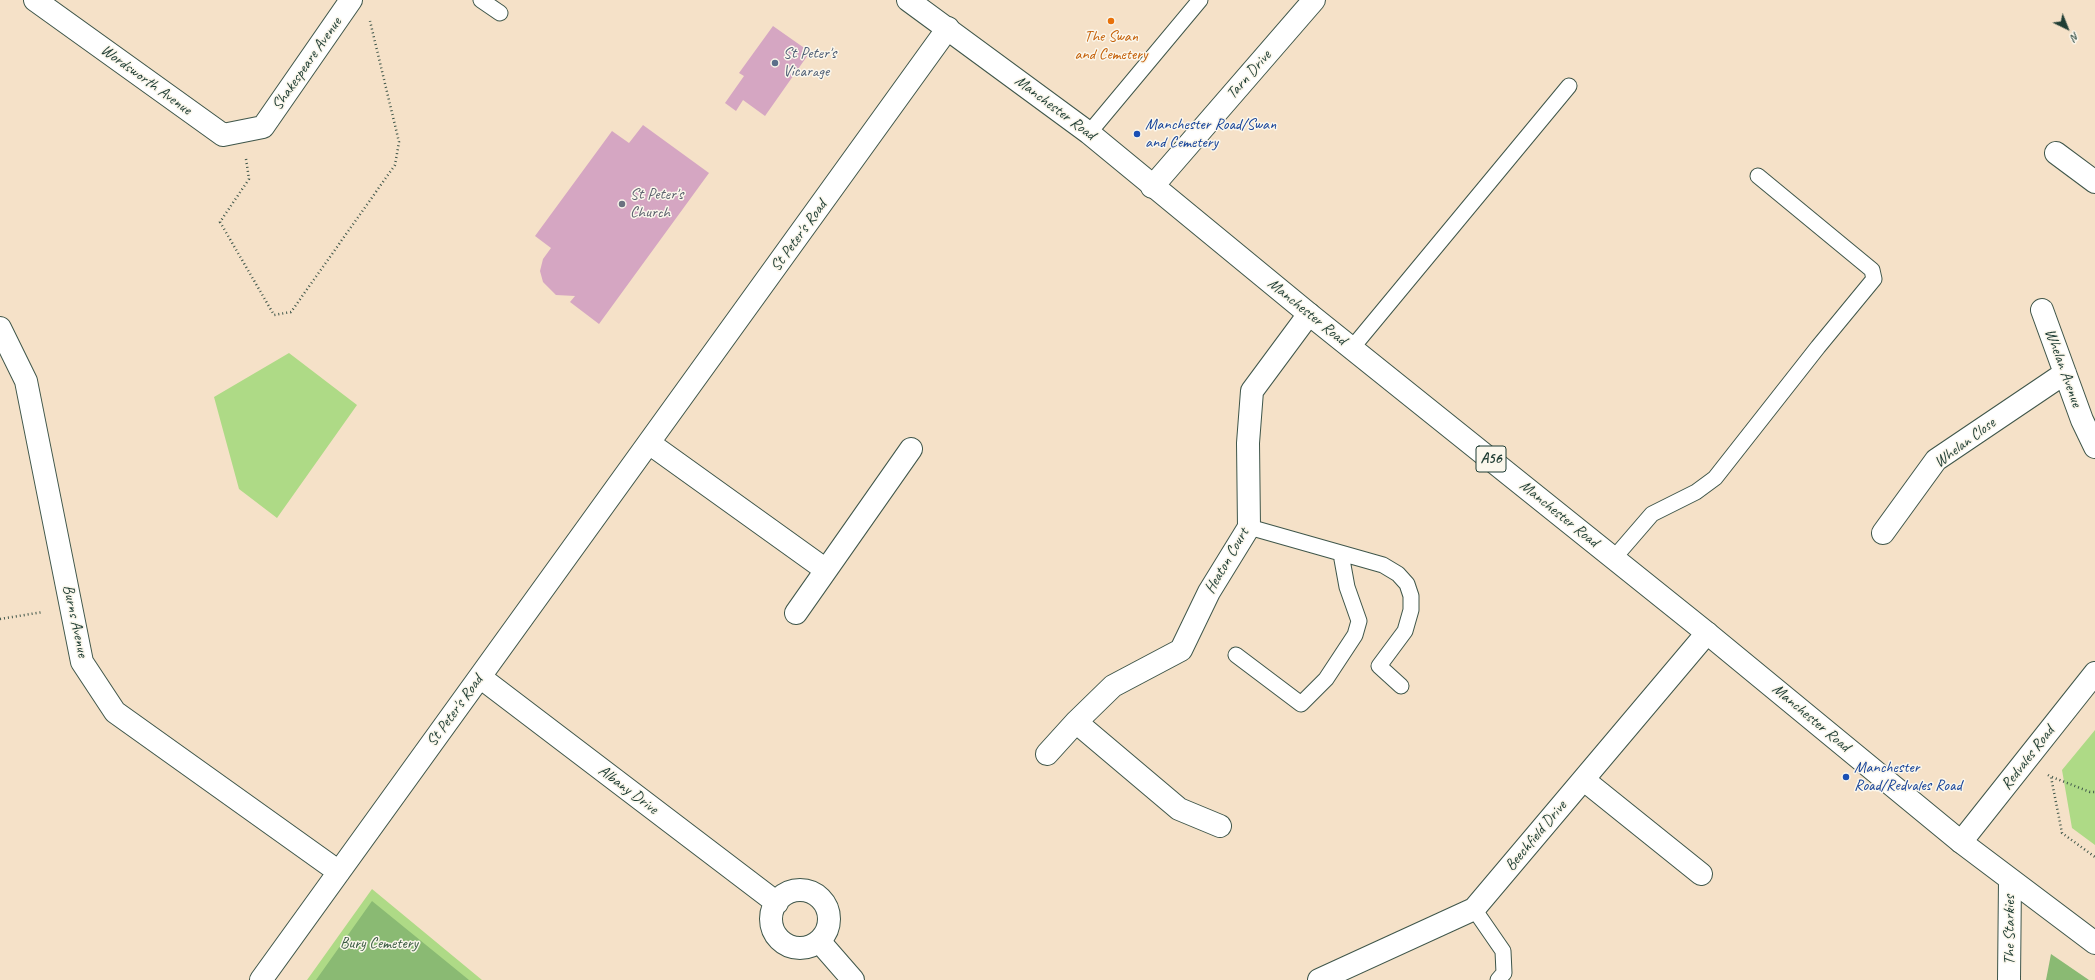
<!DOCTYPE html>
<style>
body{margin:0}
#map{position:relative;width:2095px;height:980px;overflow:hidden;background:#f5e1c8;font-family:Caveat,sans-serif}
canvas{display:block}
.north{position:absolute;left:2047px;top:8px;width:40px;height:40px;-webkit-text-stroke:3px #fbf7ec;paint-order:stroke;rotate:137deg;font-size:11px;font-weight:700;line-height:16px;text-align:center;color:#1f3d34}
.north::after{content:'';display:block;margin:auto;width:14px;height:18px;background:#1f3d34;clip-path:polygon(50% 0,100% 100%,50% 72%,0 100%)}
</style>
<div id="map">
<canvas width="2095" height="980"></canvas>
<div class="north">N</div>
</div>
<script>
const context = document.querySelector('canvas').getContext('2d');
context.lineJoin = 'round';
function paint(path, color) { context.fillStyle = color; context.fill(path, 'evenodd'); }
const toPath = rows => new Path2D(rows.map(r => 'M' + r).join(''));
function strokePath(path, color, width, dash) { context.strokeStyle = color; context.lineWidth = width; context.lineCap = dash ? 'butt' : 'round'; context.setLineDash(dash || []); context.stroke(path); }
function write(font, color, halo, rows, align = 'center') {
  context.font = font + ' Caveat,sans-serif'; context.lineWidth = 3; context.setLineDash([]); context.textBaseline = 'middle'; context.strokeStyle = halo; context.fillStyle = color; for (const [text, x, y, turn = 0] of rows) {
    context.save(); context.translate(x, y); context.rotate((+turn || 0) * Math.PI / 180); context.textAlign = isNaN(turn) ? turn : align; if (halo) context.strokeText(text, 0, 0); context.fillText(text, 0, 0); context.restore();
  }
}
paint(toPath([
 [289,353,357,405,277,518,239,489,214,397],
 [2095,730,2095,845,2072,828,2062,770],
 [372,889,482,980,307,980]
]), '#aeda86');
paint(toPath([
 [372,901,469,980,316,980],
 [2051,954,2089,980,2046,980]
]), '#8aba73');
paint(toPath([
 [773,26,810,52,765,116,743,100,736,111,725,103,744,76,739,73],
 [643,125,709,173,599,324,570,302,575,296,556,295,543,282,540,271,543,259,551,248,535,236,612,131,629,143]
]), '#d5a6c2');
const lane = toPath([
 [481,0,500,13],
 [1089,133,1200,0],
 [1352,348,1569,86],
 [1249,527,1383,565,1398,574,1407,584,1411,596,1411,610,1405,631,1379,666,1401,686],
 [1614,558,1652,514,1696,492,1715,478,1818,347,1874,279,1872,270,1758,176],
 [1236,655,1301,704,1326,679,1355,635,1359,621,1347,587,1341,554],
 [1474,909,1503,951,1504,973,1498,980]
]);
const street = toPath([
 [35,0,223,135,263,127,351,0],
 [2056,153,2095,182],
 [1152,187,1314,0],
 [2042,310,2082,420,2095,447],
 [0,328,26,381,82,662,115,712,339,872],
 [649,443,826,570],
 [1883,533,1936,460,2065,373],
 [796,613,911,449],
 [480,677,777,903],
 [1076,722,1179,809,1220,826],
 [1047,754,1076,722,1113,686,1181,650,1209,592,1249,527,1248,443,1252,391,1309,314],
 [1584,780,1701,874],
 [1961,842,2095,673],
 '771 919a29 29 0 1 1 58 0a29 29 0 1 1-58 0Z',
 [819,941,853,980],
 [261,980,948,28],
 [1319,980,1474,909,1707,633],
 [2009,980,2010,880]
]);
const highway = toPath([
 [908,0,1089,133,1309,314,1707,633,1961,842,2095,943]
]);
strokePath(lane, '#3f564a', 17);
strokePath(street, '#3f564a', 24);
strokePath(highway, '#3f564a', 24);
strokePath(toPath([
 [246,159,249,179,220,222,274,315,291,312,395,165,399,142,370,21],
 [0,619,43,612],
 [2048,775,2051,777,2062,833,2095,857],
 [2052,777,2090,792,2095,792]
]), '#3f564a', 2.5, [1, 3]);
strokePath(lane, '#fff', 15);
strokePath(street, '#fff', 22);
strokePath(highway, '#fff', 22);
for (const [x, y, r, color] of [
 [1111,21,4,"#e8710a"],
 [775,63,4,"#5c6f8a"],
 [1137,134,4,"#1a4fb4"],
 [622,204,4,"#6b7280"],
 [1846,777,4,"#1a4fb4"]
]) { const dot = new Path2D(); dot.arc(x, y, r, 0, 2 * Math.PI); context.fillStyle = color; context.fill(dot); strokePath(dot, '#fbf7ec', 1.5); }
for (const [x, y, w] of [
 [1491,459,30]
]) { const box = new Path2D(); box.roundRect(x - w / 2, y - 13, w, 26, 3); context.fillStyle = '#fbf7ec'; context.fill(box); strokePath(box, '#1f3d34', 1); }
write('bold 15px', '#1f3d34', null, [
 ["A56",1491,459]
]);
write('16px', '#c56008', '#fbf7ec', [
 ["The Swan",1111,37],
 ["and Cemetery",1111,55]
]);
write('16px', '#4e5e75', '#fbf7ec', [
 ["St Peter's",783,54],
 ["Vicarage",783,72]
], 'left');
write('16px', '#1f3d34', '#fbf7ec', [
 ["Shakespeare Avenue",307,64,-55],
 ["Tarn Drive",1249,75,-49],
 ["Wordsworth Avenue",146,80,36],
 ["Manchester Road",1055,108,37],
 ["St Peter's Road",799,236,-54],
 ["Manchester Road",1307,312,39],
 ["Whelan Avenue",2063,368,70],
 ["Whelan Close",1965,443,-37],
 ["Manchester Road",1559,514,39],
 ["Heaton Court",1227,561,-60],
 ["Burns Avenue",75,621,78],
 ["St Peter's Road",455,711,-54],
 ["Manchester Road",1811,718,40],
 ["Redvales Road",2028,758,-52],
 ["Albany Drive",628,790,37],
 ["Beechfield Drive",1536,836,-50],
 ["The Starkies",2010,930,-90]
]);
write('16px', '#164399', '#fbf7ec', [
 ["Manchester Road/Swan",1145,125],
 ["and Cemetery",1145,143],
 ["Manchester",1854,768],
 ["Road/Redvales Road",1854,786]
], 'left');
write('16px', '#5b616d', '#fbf7ec', [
 ["St Peter's",630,195],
 ["Church",630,213]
], 'left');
write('16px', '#3c5c44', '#fbf7ec', [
 ["Bury Cemetery",379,944]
]);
</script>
